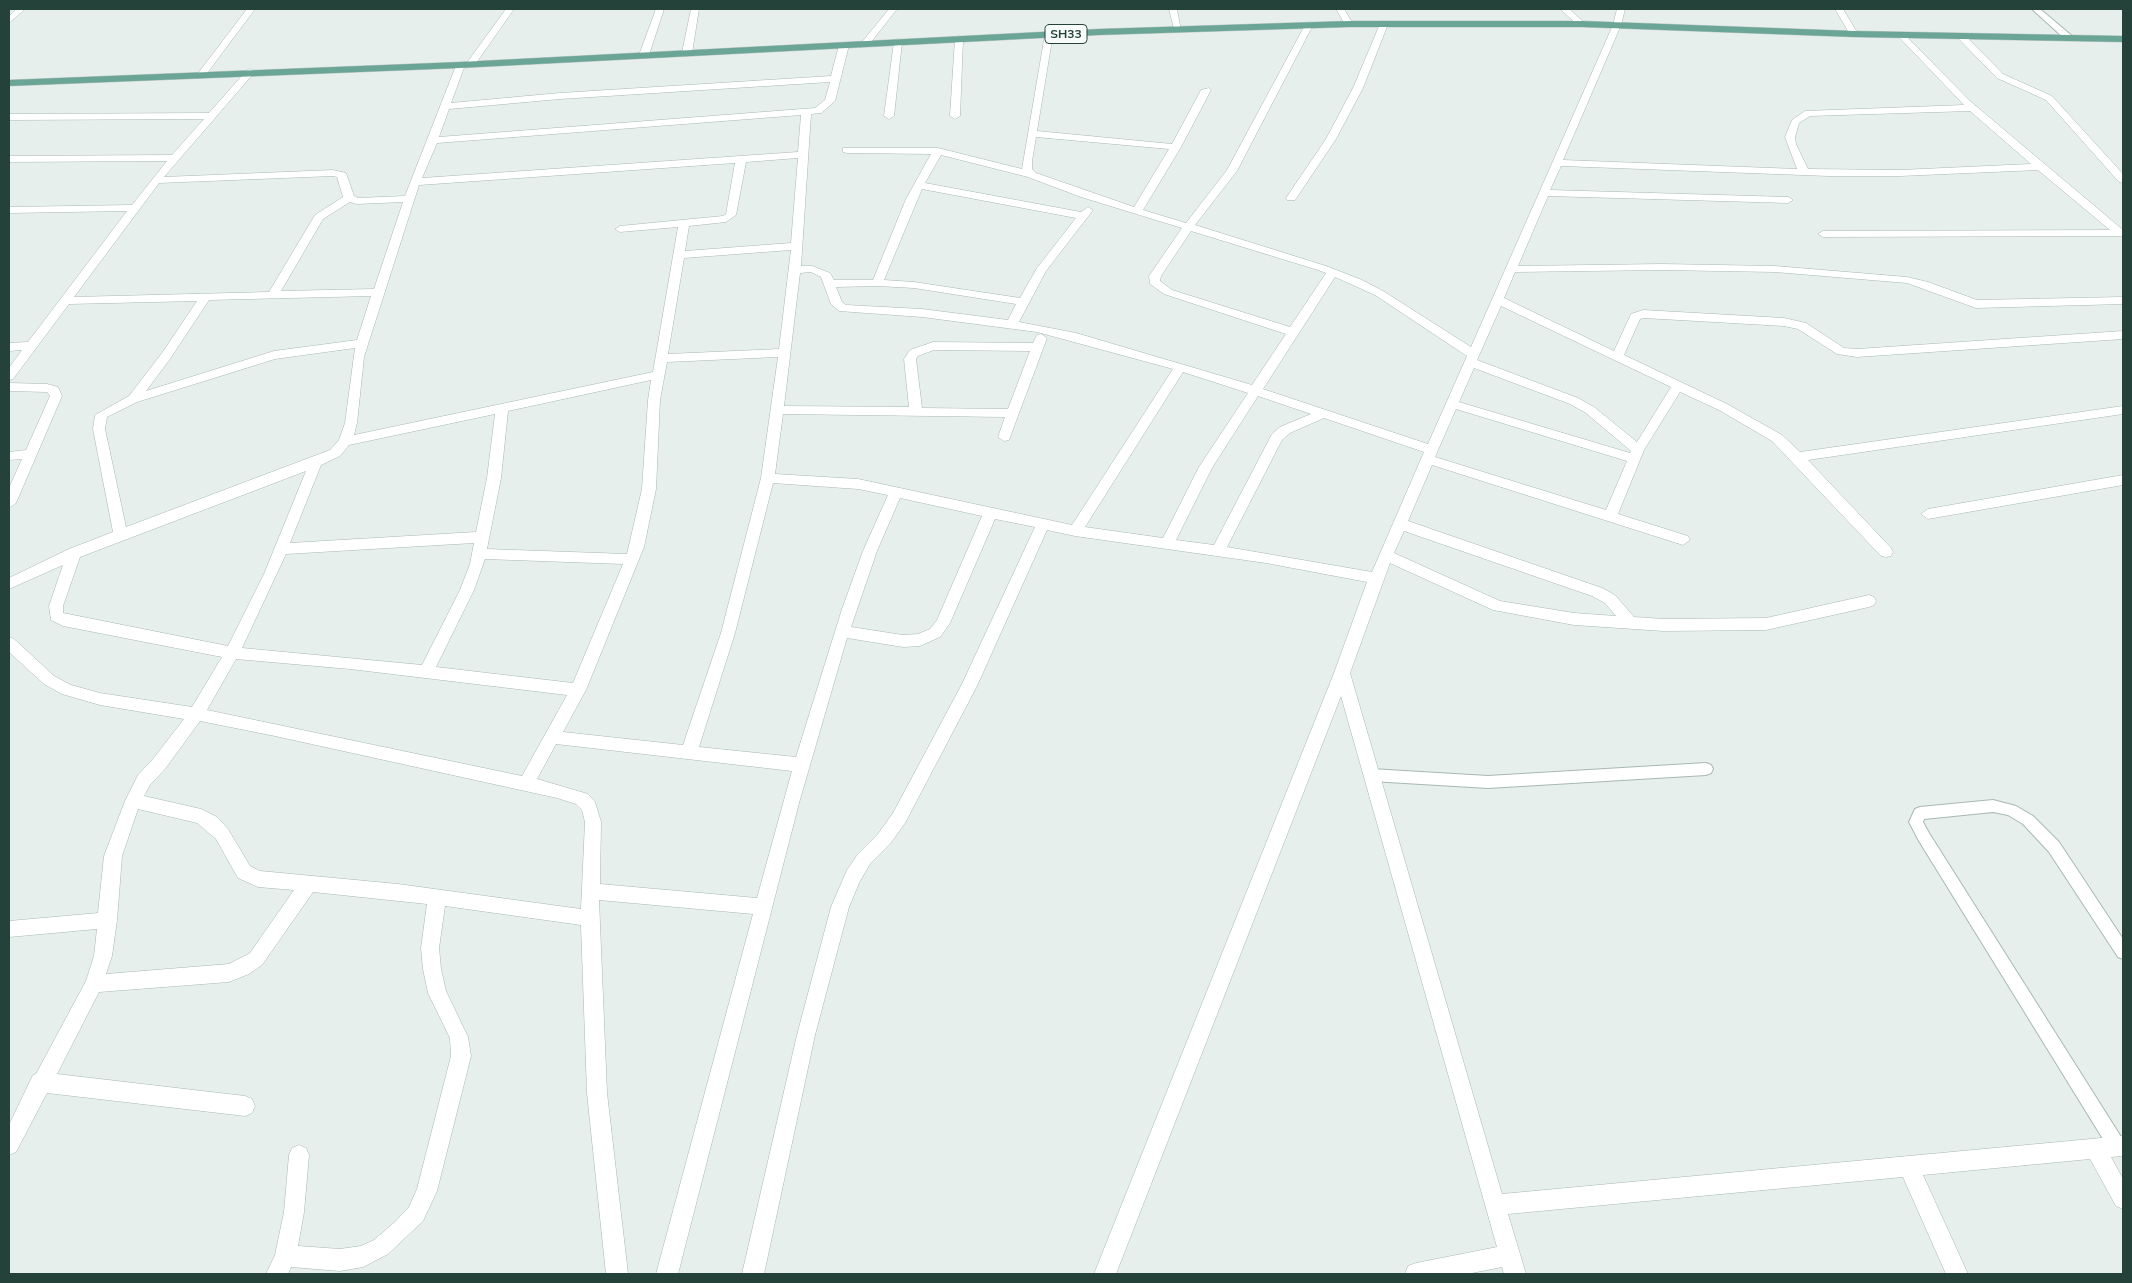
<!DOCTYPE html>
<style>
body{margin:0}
#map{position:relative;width:2132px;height:1283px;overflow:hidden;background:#e6efeb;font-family:Mulish,sans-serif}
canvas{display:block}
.frame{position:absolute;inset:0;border:10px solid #24423a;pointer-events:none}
</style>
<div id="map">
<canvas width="2132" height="1283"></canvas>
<div class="frame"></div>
</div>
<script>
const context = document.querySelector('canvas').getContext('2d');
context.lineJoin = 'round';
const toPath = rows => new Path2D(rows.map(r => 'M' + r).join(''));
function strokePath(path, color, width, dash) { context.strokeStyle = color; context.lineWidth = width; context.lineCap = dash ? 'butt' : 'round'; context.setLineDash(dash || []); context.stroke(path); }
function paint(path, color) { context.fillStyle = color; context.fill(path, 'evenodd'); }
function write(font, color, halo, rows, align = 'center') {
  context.font = font + ' Mulish,sans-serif'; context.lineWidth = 5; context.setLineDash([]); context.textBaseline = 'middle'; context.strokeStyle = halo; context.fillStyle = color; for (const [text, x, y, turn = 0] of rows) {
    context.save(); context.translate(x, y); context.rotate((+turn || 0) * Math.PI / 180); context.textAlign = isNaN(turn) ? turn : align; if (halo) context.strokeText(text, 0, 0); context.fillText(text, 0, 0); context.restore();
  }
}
const lane = toPath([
 [2032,9,2040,9,2072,36,2072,40,2066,40,2032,9],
 [1706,763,1711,765,1713,769,1711,773,1706,775,1488,788,1371,781,1366,779,1364,775,1366,771,1371,769,1488,776,1706,763],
 [1993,800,2016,806,2033,816,2059,842,2123,939,2123,959,2118,957,2049,852,2023,824,2008,815,1993,812,1924,819,1923,822,1929,833,2123,1140,2123,1151,2117,1154,2111,1152,1919,841,1909,822,1915,809,1920,807,1993,800]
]);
const street = toPath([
 [16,9,25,9,9,23,9,16,16,9],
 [247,9,255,9,205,76,199,76,199,72,247,9],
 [506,9,514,9,474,66,468,66,466,64,506,9],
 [656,9,664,9,649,55,641,57,639,55,656,9],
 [691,9,699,9,692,53,687,56,682,53,691,9],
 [889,9,897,9,868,46,862,46,862,42,889,9],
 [1169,9,1177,9,1181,31,1174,29,1169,9],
 [1336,9,1344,9,1353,24,1352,26,1346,26,1336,9],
 [1560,9,1569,9,1586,24,1579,26,1560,9],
 [1617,9,1625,9,1621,25,1563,160,1797,169,1785,137,1792,120,1805,111,1964,105,1899,37,1899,33,1902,32,1970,101,2123,230,2123,236,1823,237,1818,234,1823,231,2110,230,2038,170,1900,176,1829,176,1561,166,1550,190,1788,197,1793,200,1788,203,1548,196,1518,266,1662,264,1775,266,1907,277,1928,282,1977,300,2123,297,2123,304,1976,308,1907,283,1775,272,1662,270,1515,272,1504,298,1614,351,1631,314,1643,310,1784,318,1806,323,1844,348,1857,349,2123,331,2123,339,1857,357,1837,354,1798,329,1784,326,1644,318,1640,319,1624,355,1727,404,1782,435,1800,452,2123,406,2123,414,1808,460,1891,548,1893,552,1891,556,1886,557,1881,556,1772,441,1719,410,1680,392,1644,450,1618,514,1688,536,1690,540,1683,545,1432,465,1408,521,1602,588,1615,595,1634,617,1664,619,1766,618,1869,595,1874,597,1876,601,1874,605,1869,607,1766,630,1664,631,1574,625,1493,610,1390,563,1350,673,1502,1194,2123,1136,2123,1156,2111,1157,2123,1179,2123,1209,2116,1206,2090,1159,1923,1175,1968,1274,1946,1274,1903,1177,1508,1214,1526,1274,1504,1274,1502,1267,1467,1274,1405,1274,1408,1266,1416,1263,1497,1247,1341,696,1116,1274,1094,1274,1334,673,1367,582,1266,563,1075,536,1047,530,977,686,905,823,890,844,870,864,860,881,849,907,815,1035,764,1274,742,1274,797,1035,831,907,847,870,858,854,878,834,893,813,962,684,1035,527,995,519,950,623,940,637,920,646,903,647,847,638,799,803,678,1274,656,1274,753,914,599,900,607,1093,628,1274,606,1274,587,1093,581,925,445,906,439,948,441,969,446,991,468,1037,471,1056,437,1191,423,1221,388,1254,363,1267,340,1271,291,1267,288,1274,266,1274,275,1255,284,1212,289,1155,292,1148,299,1145,306,1148,309,1155,304,1212,298,1246,340,1249,361,1246,374,1240,395,1222,409,1207,417,1189,451,1056,450,1038,428,993,423,969,421,948,427,904,313,892,262,965,249,974,229,982,99,992,57,1074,245,1096,252,1099,255,1106,252,1113,245,1116,47,1093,16,1152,9,1155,9,1125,33,1075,36,1074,86,981,94,956,97,929,9,937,9,921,98,913,104,856,125,801,138,775,153,759,184,719,100,705,62,694,44,684,9,652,9,637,14,639,54,676,71,685,100,693,192,707,222,657,63,626,51,620,49,606,63,565,9,589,9,578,69,549,113,532,93,429,95,415,129,396,162,353,197,301,69,304,13,379,9,380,9,368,22,350,9,351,9,343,28,342,127,211,9,213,9,207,132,205,167,161,9,162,9,156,172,155,204,119,9,120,9,114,209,113,247,70,250,69,253,70,253,74,164,177,333,170,346,173,354,196,358,198,405,196,457,63,465,65,451,103,560,93,831,76,839,45,844,42,849,45,835,101,821,113,811,114,801,266,812,266,830,273,834,280,873,280,906,199,931,154,847,153,843,152,843,148,938,148,1022,169,1045,34,1049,31,1053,34,1037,131,1172,144,1201,90,1209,88,1211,90,1181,147,1143,210,1186,223,1227,170,1305,25,1309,22,1313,25,1237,171,1195,225,1326,266,1362,280,1383,291,1471,347,1613,25,1617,9],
 [830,82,825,100,815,108,439,137,449,109,560,99,830,82],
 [1970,111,2031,164,1900,170,1808,169,1796,144,1795,137,1799,123,1810,116,1970,111],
 [801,115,798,152,422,178,437,143,801,115],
 [1036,137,1169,149,1134,207,1036,173,1032,169,1032,161,1036,137],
 [941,155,1028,177,1081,197,1182,228,1149,276,1150,284,1164,294,1286,334,1252,385,1076,333,1019,322,1046,271,1093,210,1088,207,1081,212,925,183,941,155],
 [798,158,791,243,685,251,689,226,726,222,736,215,746,162,798,158],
 [735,163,726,214,723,216,620,226,615,229,620,232,678,227,653,372,354,435,357,423,364,357,419,185,735,163],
 [333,176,337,177,343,197,315,215,269,292,74,297,159,183,333,176],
 [922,189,1076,218,1037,268,1020,298,914,282,884,280,922,189],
 [350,202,357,204,403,202,374,289,281,291,323,219,350,202],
 [1191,231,1318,270,1326,273,1290,327,1172,290,1160,281,1161,276,1191,231],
 [791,250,779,349,668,354,684,258,791,250],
 [811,272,821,277,831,304,839,311,922,317,1037,332,1173,369,1072,525,858,479,775,474,783,414,1005,417,998,437,1004,441,1009,440,1047,338,1041,334,1037,335,1033,343,933,342,910,350,904,359,909,407,784,406,800,273,811,272],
 [1335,277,1375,295,1467,356,1428,444,1263,389,1335,277],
 [877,286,914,288,1016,304,1008,320,922,309,846,305,842,302,836,287,877,286],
 [371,296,357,340,274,351,146,391,170,359,209,300,371,296],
 [1501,306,1671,387,1637,442,1594,407,1578,398,1477,360,1501,306],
 [355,348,345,423,339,440,330,450,126,527,105,429,107,417,137,402,275,359,355,348],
 [934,350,1030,351,1008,409,922,408,916,359,918,356,934,350],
 [778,357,761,478,721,633,683,745,563,732,586,690,644,547,656,489,660,400,667,362,778,357],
 [1474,368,1570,404,1586,413,1631,451,1630,453,1459,402,1474,368],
 [1183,372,1248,393,1199,467,1163,538,1085,527,1183,372],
 [651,380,648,400,642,489,627,554,487,549,501,478,508,411,651,380],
 [1258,396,1311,414,1280,427,1272,434,1214,545,1176,540,1212,468,1258,396],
 [1456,409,1627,461,1606,510,1435,457,1456,409],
 [495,414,487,478,476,532,290,543,321,465,340,456,349,445,495,414],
 [1324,418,1424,452,1372,572,1227,547,1282,440,1290,433,1324,418],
 [306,471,264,574,228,646,63,613,63,606,80,557,306,471],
 [773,483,858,489,888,495,863,551,842,609,796,757,699,747,735,633,773,483],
 [900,498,982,516,937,620,930,629,918,634,903,635,851,627,877,551,900,498],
 [1404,531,1592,596,1605,603,1616,616,1574,613,1500,601,1394,553,1404,531],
 [474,543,470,564,460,590,422,665,242,648,286,554,474,543],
 [485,559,623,564,573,683,436,667,474,590,485,559],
 [236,659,350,669,567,695,522,776,207,710,236,659],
 [200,721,275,736,557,798,576,804,582,810,585,822,581,909,398,884,260,871,250,866,228,829,217,817,201,809,144,796,150,785,165,769,200,721],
 [556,744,792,771,757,898,600,884,601,822,595,802,588,794,537,779,556,744],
 [138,809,197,823,216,839,238,878,258,887,294,890,250,953,229,964,106,974,112,956,117,920,122,856,138,809],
 [1835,9,1843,9,1858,34,1857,36,1851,36,1835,9],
 [1384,21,1388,24,1363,88,1336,139,1295,200,1287,200,1286,198,1326,139,1353,88,1380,24,1384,21],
 [1958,34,1964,34,2003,74,2052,96,2123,174,2123,183,2119,182,2046,100,1997,78,1958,38,1958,34],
 [959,36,963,39,960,116,955,119,950,116,955,39,959,36],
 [898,39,902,42,894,116,889,119,884,116,894,42,898,39],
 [9,383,47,384,58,387,62,396,16,503,9,508,9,488,22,459,9,460,9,452,26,450,50,396,47,392,9,391,9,383],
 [2123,475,2123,485,1928,519,1921,514,1928,509,2123,475]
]);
const primary = toPath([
 [1349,21,1582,21,1854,31,2123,36,2123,42,1854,37,1582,27,1349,27,1099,35,460,68,9,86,9,80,460,62,1099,29,1349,21]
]);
strokePath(lane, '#a8b8b2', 2);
strokePath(street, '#a8b8b2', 1);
strokePath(primary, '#c2cac8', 1);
paint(lane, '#fff');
paint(street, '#fff');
paint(primary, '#6aa596');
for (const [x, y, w] of [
 [1066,34,42]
]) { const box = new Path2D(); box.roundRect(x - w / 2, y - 9.5, w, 19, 4); context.fillStyle = '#f7fbf9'; context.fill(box); strokePath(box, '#24423a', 1); }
write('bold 12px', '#24423a', null, [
 ["SH33",1066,34]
]);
</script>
